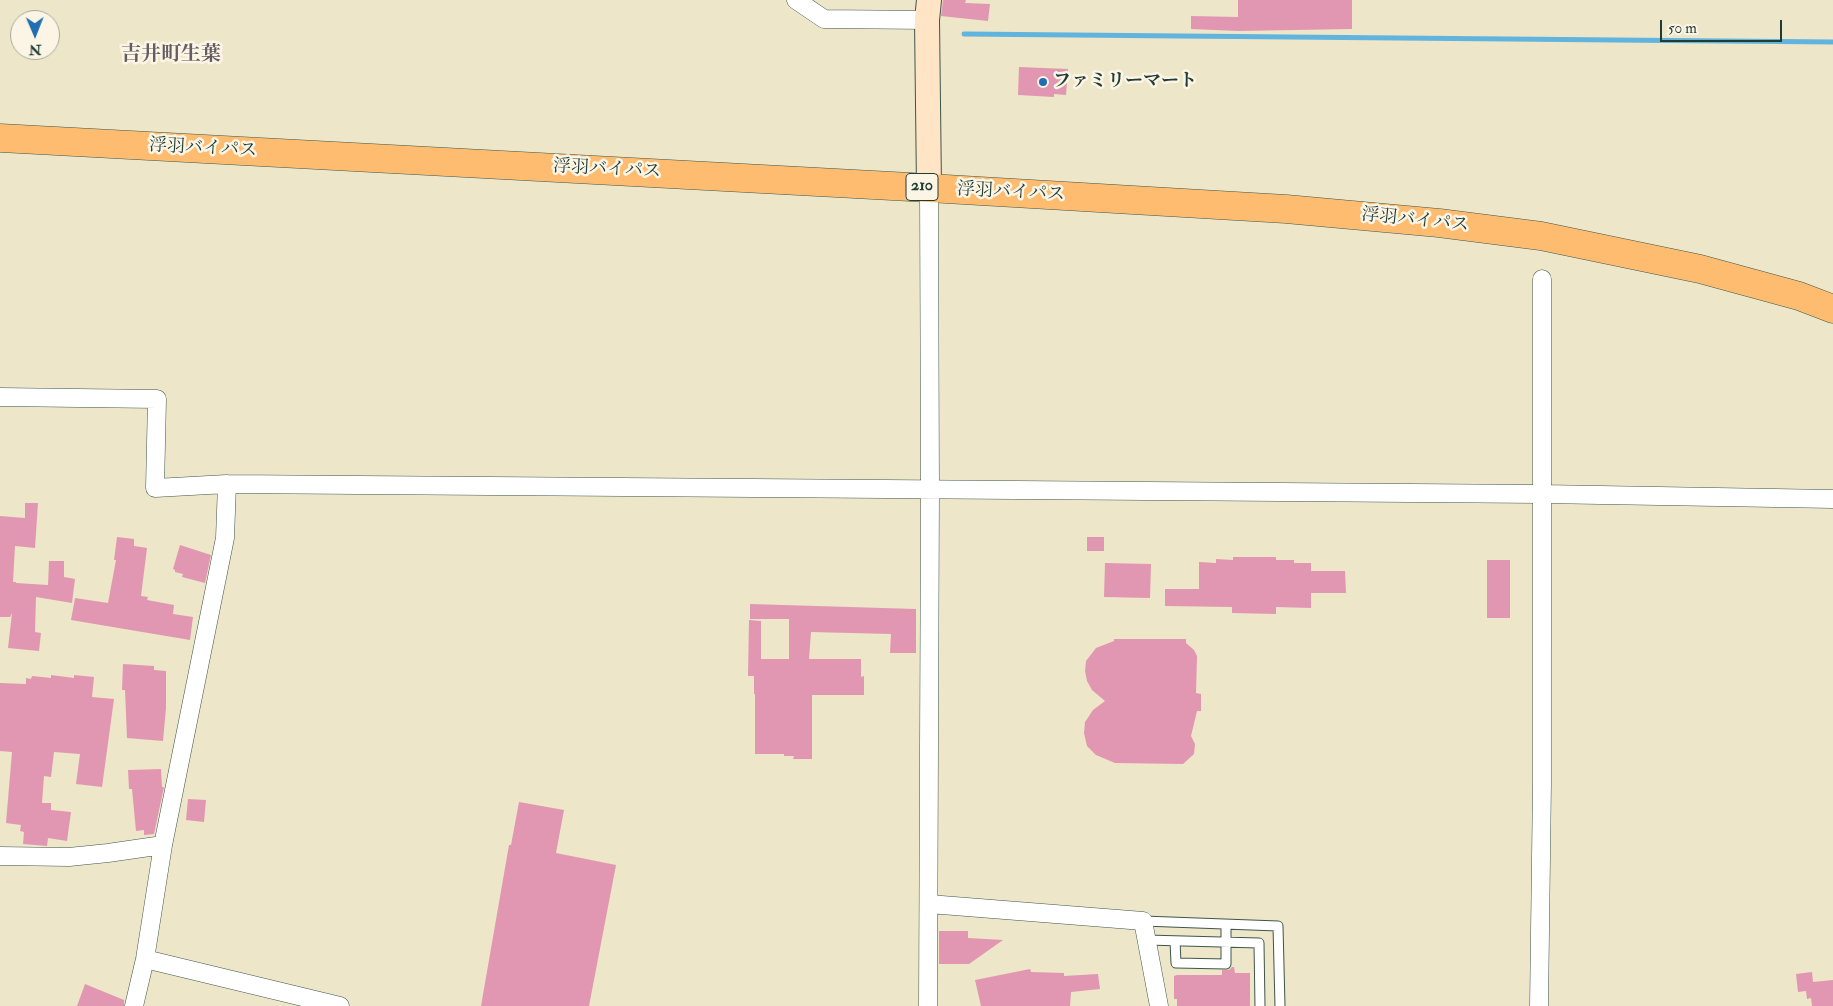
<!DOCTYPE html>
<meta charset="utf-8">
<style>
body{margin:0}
#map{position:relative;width:1833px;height:1006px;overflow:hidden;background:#ede6c8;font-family:"IM FELL Double Pica",serif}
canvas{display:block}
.north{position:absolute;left:10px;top:10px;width:50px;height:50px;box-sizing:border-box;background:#fcf5e5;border:1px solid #a4ab9e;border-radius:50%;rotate:179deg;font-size:14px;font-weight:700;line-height:20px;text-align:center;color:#1f3d34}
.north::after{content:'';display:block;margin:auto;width:18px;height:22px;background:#1f6fb2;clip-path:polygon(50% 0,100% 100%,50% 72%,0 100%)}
.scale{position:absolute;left:1660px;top:20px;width:122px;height:22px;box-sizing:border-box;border:2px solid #1f3d34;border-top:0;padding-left:6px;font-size:15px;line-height:18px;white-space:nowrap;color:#1f3d34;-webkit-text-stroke:4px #fcf5e5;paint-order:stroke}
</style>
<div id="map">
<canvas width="1833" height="1006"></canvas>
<div class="north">N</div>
<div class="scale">50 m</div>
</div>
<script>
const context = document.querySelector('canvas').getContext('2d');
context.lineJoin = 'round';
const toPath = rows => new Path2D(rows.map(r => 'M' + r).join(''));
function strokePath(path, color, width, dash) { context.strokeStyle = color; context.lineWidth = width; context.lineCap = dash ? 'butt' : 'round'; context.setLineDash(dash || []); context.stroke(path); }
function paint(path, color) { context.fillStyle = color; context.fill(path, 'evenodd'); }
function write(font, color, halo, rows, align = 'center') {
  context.font = font + ' "IM FELL Double Pica","Noto Serif JP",serif'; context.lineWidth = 5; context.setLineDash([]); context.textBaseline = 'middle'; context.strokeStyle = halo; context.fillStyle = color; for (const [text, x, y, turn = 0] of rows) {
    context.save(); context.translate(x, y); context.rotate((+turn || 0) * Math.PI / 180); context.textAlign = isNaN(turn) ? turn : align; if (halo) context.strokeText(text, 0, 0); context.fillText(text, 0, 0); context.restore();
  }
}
strokePath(toPath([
 [964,34,1833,42]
]), '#61b4dd', 5);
paint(toPath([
 [943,0,966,0,965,3,990,4,988,21,941,16],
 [1238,0,1352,0,1352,29,1238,31,1191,29,1191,16,1238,17],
 [1019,67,1068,69,1066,95,1054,94,1054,97,1018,95],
 [25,503,38,503,35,548,15,546,13,582,16,582,16,583,48,585,49,561,64,561,64,577,75,579,72,603,36,597,35,632,41,633,39,651,8,648,12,613,10,617,0,617,0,516,25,518],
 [117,537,134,539,134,546,147,548,141,596,148,597,147,600,174,605,173,614,193,617,190,640,71,620,75,598,108,603,116,560,114,560],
 [1087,537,1104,537,1104,551,1087,551],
 [180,545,211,555,205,583,182,577,183,574,175,572,175,570,173,569],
 [1233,557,1276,557,1276,560,1294,560,1294,563,1311,563,1311,571,1345,571,1346,593,1311,593,1311,608,1276,607,1276,614,1232,613,1232,607,1165,606,1165,589,1199,589,1199,562,1216,563,1216,559,1233,560],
 [1487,560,1510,560,1510,618,1487,618],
 [1105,563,1151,564,1150,598,1104,597],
 [750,604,916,609,916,653,890,653,891,634,811,632,809,659,861,659,861,677,864,676,864,695,812,695,812,759,793,759,794,756,784,756,784,754,755,754,755,694,754,694,754,676,748,676,749,620,761,621,761,659,789,659,789,619,750,619],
 [1114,639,1186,639,1186,643,1194,650,1197,656,1196,693,1201,694,1201,711,1197,711,1191,736,1195,744,1194,754,1183,764,1115,763,1096,755,1087,746,1084,733,1085,722,1093,710,1105,701,1092,690,1087,681,1085,671,1086,661,1096,648,1114,641],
 [123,664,154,666,154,670,166,671,166,708,163,741,127,738,125,690,122,690],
 [51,675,74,678,74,675,94,677,92,697,114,699,102,787,76,784,80,754,54,752,51,777,44,776,42,803,51,803,51,810,71,812,67,841,48,838,47,846,23,844,24,832,20,831,21,825,6,823,12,752,0,751,0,683,26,684,26,678,31,679,32,676,51,678],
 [161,769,162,787,164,787,154,834,144,835,144,830,136,831,132,789,129,789,128,770],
 [188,799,206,800,204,822,186,820],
 [519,802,564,810,556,853,616,865,589,1006,481,1006,509,845,511,845],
 [939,931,968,931,968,938,1003,940,969,964,939,964],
 [1232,967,1234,967,1235,973,1250,973,1250,1006,1177,1006,1177,999,1174,999,1174,976,1177,975,1222,975,1222,970,1229,970],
 [1030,969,1031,972,1064,973,1064,976,1098,974,1100,989,1071,992,1070,1006,981,1006,975,980],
 [1812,972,1813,982,1833,980,1833,1006,1812,1006,1811,998,1807,999,1806,991,1798,992,1796,974],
 [85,984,124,1000,124,1006,77,1006]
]), '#e197b2');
const lane = toPath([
 [1143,921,1278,926,1280,1006],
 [1146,940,1259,943,1260,1006],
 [1175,941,1176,963,1226,964,1226,925]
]);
const street = toPath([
 [796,0,824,19,927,20],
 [0,397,157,399,155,488,227,484,1542,494,1833,499],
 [0,856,69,857,108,853,163,845],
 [929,904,1143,921,1159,1006],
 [145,959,340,1006],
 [134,1006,145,959,163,845,225,538,227,484],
 [928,1006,930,491,929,188],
 [1539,1006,1542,783,1542,279]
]);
const secondary = toPath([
 [929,188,927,20,929,0]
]);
const highway = toPath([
 [0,138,929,188,1286,209,1439,223,1541,236,1700,269,1799,296,1833,309]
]);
strokePath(lane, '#3e564a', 11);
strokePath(street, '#3e564a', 19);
strokePath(secondary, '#3e564a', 26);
strokePath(highway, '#3e564a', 29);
strokePath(lane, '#fff', 9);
strokePath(street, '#fff', 18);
strokePath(secondary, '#ffe4c6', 24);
strokePath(highway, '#febc70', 28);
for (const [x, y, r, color] of [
 [1043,82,5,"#1f6fb2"]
]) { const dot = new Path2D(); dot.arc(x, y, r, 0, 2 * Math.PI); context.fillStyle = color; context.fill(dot); strokePath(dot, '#fcf5e5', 2); }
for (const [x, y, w] of [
 [922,187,32]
]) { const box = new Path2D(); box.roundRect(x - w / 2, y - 13.5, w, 27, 4); context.fillStyle = '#fcf5e5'; context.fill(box); strokePath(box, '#1f3d34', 1); }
write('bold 16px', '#1f3d34', null, [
 ["210",922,187]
]);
write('bold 18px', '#1f3d34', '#fcf5e5', [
 ["ファミリーマート",1053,82]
], 'left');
write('18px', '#1f3d34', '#fcf5e5', [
 ["浮羽バイパス",203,149,3],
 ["浮羽バイパス",607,170,3],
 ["浮羽バイパス",1011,193,3],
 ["浮羽バイパス",1415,221,6]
]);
write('bold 20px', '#635c60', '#fcf5e5', [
 ["吉井町生葉",171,56]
]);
</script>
